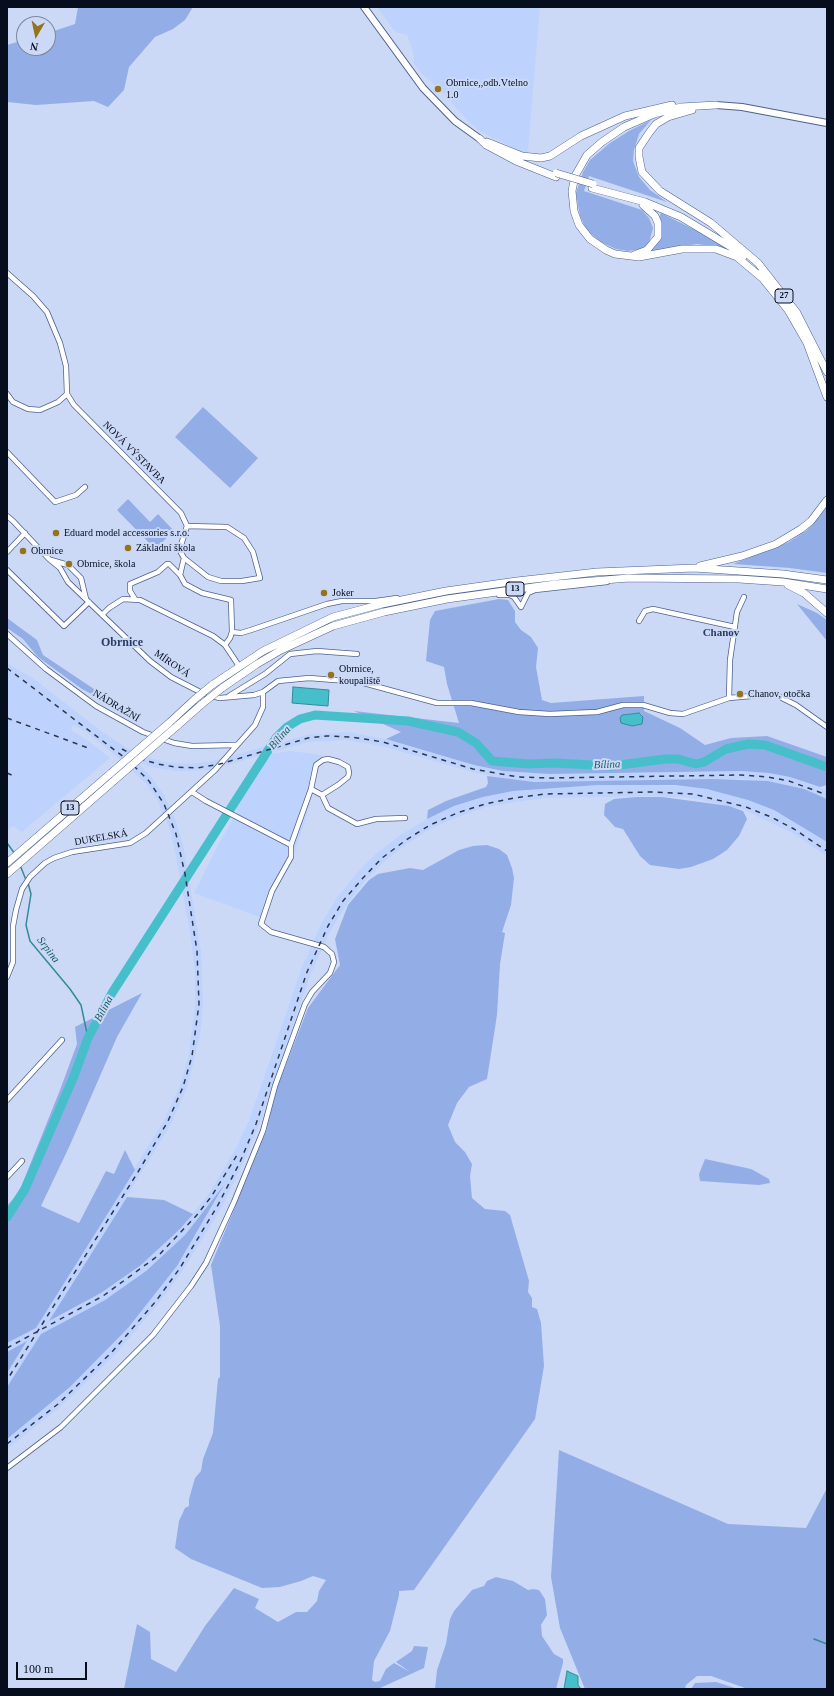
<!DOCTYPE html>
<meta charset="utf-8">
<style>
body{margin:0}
#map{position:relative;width:834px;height:1696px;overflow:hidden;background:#cbd9f6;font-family:Georgia,serif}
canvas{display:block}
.frame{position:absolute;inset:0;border:8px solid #060d1d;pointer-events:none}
.north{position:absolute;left:16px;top:16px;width:40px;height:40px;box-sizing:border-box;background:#cbd9f6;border:1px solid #7c879f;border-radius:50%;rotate:189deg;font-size:11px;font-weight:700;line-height:16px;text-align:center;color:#060d1d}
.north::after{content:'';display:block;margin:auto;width:14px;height:18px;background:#95731b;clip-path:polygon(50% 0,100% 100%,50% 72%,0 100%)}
.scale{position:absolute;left:16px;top:1662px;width:71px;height:18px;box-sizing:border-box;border:2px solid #060d1d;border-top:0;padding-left:5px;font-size:12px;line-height:14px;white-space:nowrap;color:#060d1d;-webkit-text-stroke:3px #cbd9f6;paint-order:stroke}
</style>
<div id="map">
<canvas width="834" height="1696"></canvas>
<div class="frame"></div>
<div class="north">N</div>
<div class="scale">100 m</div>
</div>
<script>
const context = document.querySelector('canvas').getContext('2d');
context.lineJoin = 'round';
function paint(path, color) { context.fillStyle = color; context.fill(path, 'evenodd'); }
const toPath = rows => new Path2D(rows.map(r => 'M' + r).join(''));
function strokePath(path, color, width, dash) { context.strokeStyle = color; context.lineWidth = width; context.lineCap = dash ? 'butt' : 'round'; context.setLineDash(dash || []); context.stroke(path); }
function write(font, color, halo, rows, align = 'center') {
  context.font = font + ' Georgia,serif'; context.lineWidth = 4; context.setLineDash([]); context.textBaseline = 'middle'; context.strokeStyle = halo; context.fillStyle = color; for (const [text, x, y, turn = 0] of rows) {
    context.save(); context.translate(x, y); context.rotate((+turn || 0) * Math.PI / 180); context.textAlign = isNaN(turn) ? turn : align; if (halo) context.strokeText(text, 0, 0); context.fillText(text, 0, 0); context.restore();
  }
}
paint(toPath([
 [377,7,540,7,528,151,524,154,480,131,468,121,444,94,419,71,414,63,413,52,407,35,395,32],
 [7,663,34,679,101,731,127,748,142,755,164,762,188,764,209,762,307,735,347,732,386,739,474,765,503,771,549,774,741,771,769,773,790,777,827,790,827,799,788,785,768,781,741,779,549,782,517,781,472,772,382,746,346,740,308,742,210,770,176,771,151,767,136,761,152,778,164,795,176,821,183,845,201,951,203,1004,200,1036,187,1088,170,1126,50,1321,101,1293,141,1265,180,1229,208,1195,235,1150,249,1121,301,970,322,922,337,898,356,874,377,853,402,834,427,819,454,806,483,797,513,791,598,785,652,785,694,787,722,792,748,800,774,810,827,842,827,856,792,833,745,810,692,798,652,796,546,798,515,802,486,807,458,817,432,828,408,843,385,861,365,881,347,904,332,928,311,973,259,1125,243,1163,222,1207,183,1270,159,1303,115,1355,60,1407,7,1449,7,1439,70,1387,128,1328,177,1266,222,1189,185,1235,146,1271,105,1300,41,1334,7,1387,7,1373,27,1342,7,1352,7,1343,36,1328,163,1122,180,1086,189,1055,195,1004,195,973,190,931,172,835,157,799,145,783,126,764,85,731,73,725,71,730,90,742,110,758,22,832,13,826,7,831],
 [290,751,322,755,309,808,293,858,274,893,265,919,194,893,219,843,238,811,234,807,270,754]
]), '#bed2fe');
paint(toPath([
 [78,7,193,7,185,20,173,29,155,37,129,67,124,90,108,107,94,101,36,105,7,102,7,45,24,40,24,48,48,48,48,33,75,24],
 [651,120,639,134,634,150,633,161,639,177,650,190,667,202,589,176,584,191,642,210,649,218,653,228,649,243,642,249,628,251,616,249,600,242,586,229,580,216,576,193,583,172,590,160,610,143,629,131],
 [661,213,707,236,725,248,697,244,648,252,660,240,661,230,659,217],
 [203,407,258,458,230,488,175,437],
 [128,499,150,522,158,514,174,531,155,549,117,510],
 [827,505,827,573,790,568,733,564,789,542,807,530,820,516],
 [499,599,508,600,515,611,515,622,521,630,531,637,538,648,536,667,542,700,551,703,644,696,644,711,680,728,705,745,731,738,767,736,827,757,827,785,820,787,790,777,769,773,741,771,549,774,503,771,474,765,386,739,401,732,354,711,459,723,447,684,444,667,426,661,430,620,435,611],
 [635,713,641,714,643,717,639,725,632,726,622,715],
 [797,604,817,613,827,620,827,641],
 [7,618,37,640,43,655,103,695,99,698,82,689,38,657,23,639,7,628],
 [487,776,534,782,712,779,768,781,804,789,827,799,827,842,774,810,748,800,707,789,675,785,598,785,513,791,483,797,454,806,427,819,428,810,446,801,486,787,488,783],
 [636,797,662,797,729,806,743,811,747,819,739,836,727,850,713,859,691,867,679,869,650,865,640,856,623,829,615,827,604,815,605,804,614,799],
 [487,845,499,849,507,855,512,868,514,878,511,905,502,932,505,933,500,964,497,1015,487,1079,469,1087,457,1103,448,1125,455,1142,465,1152,472,1164,470,1176,472,1198,485,1209,505,1211,510,1215,529,1281,528,1292,532,1298,532,1307,537,1309,541,1323,544,1366,535,1419,414,1590,399,1591,399,1595,390,1631,374,1661,372,1680,375,1682,380,1681,386,1669,394,1663,410,1672,396,1662,412,1651,414,1646,428,1647,424,1668,378,1689,124,1689,137,1624,150,1632,151,1659,176,1672,205,1626,234,1588,259,1599,255,1608,278,1622,296,1612,307,1612,317,1601,319,1591,326,1580,313,1576,301,1581,280,1587,262,1588,191,1559,175,1548,179,1521,185,1508,189,1506,189,1499,195,1478,201,1471,203,1459,213,1433,218,1379,220,1377,220,1326,211,1265,266,1132,277,1088,308,1008,340,965,335,939,348,905,369,880,378,874,410,868,423,870,459,850,473,846],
 [142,993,117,1037,70,1145,41,1206,79,1223,106,1171,114,1174,125,1150,135,1170,36,1328,7,1343,7,1206,19,1192,60,1090,77,1044,75,1027],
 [705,1159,751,1169,769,1179,770,1183,759,1185,700,1181,699,1174],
 [224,1185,177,1266,128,1328,70,1387,7,1439,7,1387,41,1334,105,1300,146,1271,185,1235],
 [127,1197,164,1200,193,1214,180,1229,141,1265,101,1293,49,1321],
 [27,1341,7,1373,7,1352],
 [559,1450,728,1524,806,1528,827,1488,827,1689,748,1689,711,1676,697,1676,686,1685,685,1689,585,1689,560,1628,551,1577],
 [496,1577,513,1581,528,1590,533,1589,539,1590,545,1599,547,1615,541,1625,542,1636,554,1654,563,1659,563,1663,556,1689,435,1689,437,1670,446,1644,450,1619,454,1611,472,1590,484,1586,487,1581],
 [716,1682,738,1689,691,1689,695,1683]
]), '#93ade7');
const water = toPath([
 [293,687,329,690,328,706,292,703,293,687],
 [639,713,643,717,642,724,632,726,621,723,620,718,622,715,639,713],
 [567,1671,578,1676,578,1685,581,1689,564,1689,567,1671]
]);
paint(water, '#47bfcb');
strokePath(water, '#348a97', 1);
strokePath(toPath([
 [7,843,15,854],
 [20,865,26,880],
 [28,883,31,894,26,925,30,941,70,989,81,1005,88,1038],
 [814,1639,827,1644]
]), '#348a97', 1.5);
strokePath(toPath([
 [7,1217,25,1189,74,1076,88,1038,112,993,276,738,287,727,300,719,315,715,408,721,458,732,476,743,492,761,529,764,555,763,612,766,665,759,678,759,696,764,704,762,726,749,748,744,765,745,827,767]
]), '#47bfcb', 9);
const minor = toPath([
 [7,273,33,296,47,312,60,343,66,366,67,394,58,402,40,410,28,409,13,402,7,394],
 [67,394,74,405,181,513,187,526,181,545,180,551,184,558,180,575,185,584,202,593,231,600,232,632,230,638,225,645],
 [7,452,55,502,76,495,85,487],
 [7,516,13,521,49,559,60,568,68,582,150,661,171,677,204,694],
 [7,552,25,533],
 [184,558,208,577,221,581,242,581,260,578,253,552,244,538,227,527,187,526],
 [51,560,68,565,81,578,86,599],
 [7,570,64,626,89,602],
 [499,595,510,595,514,597,521,607],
 [135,599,130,591,130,584,158,572,167,564,169,564,180,575],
 [521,607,528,593,535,590,607,582],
 [102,615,109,608,123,599,140,600,213,636,225,645,239,666],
 [639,621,645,611,653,609,735,627],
 [232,632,241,633,251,630,327,604,342,601,376,601,397,598],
 [7,634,46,669,96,706,143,732,174,743,192,746,236,745],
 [211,696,220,698,254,695,263,692,278,681,309,678,360,682,437,703,471,703,519,712,550,714,597,712,623,705,643,705,670,713,683,714,729,698,774,694,796,705,827,727],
 [229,696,265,674,290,654,317,651,357,654],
 [729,698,730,660,737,612,744,597],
 [311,789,322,795],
 [192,792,206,801,291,845],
 [7,977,13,962,13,926,16,910,22,889,30,877,45,863,54,858,72,852,130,843,146,833,215,770,255,725,263,707,263,692],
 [7,1100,62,1040],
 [7,1177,22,1161],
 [7,1468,61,1427,153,1335,191,1286,206,1263,234,1202,263,1131,275,1086,305,1004,312,992,330,973,334,962,332,954,324,947,271,932,261,924,272,891,291,857,291,845,311,789,316,765,323,760,328,759,339,762,348,767,349,773,348,777,338,785,322,795,328,808,357,824,376,819,405,818]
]);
const major = toPath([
 [364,7,423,88,455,121,480,139],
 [716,105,742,107,827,123]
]);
const highway = toPath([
 [716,105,681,107,654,114,624,127,602,142,587,155,575,176,572,191,574,211,579,225,590,239,606,250,615,254,639,257,682,249,716,249,737,257,762,278],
 [692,110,668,117,656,124,649,133,639,148,639,157,642,172,660,191,711,223,758,263,797,313,827,372],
 [480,139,486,145,516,161,556,177],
 [487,142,522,156,541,158,550,156,581,136,625,116,672,105],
 [592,188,645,202,681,217,731,247,743,257],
 [634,255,647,250,658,237,658,223,655,216,643,205],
 [759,274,788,310,807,343,827,397],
 [700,566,742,556,776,544,801,529,811,521,827,500],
 [788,585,804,593,827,613],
 [212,685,263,651,333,617,382,604,446,591,517,581,597,572,694,568,783,574,827,580],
 [222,688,257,664,281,650,333,626,384,612,447,599,555,584,629,578,739,579,783,582,827,589],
 [169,723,195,699],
 [177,726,202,704],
 [7,863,111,773],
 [7,874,117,778]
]);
strokePath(minor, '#4f628c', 6);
strokePath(major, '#4f628c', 8);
strokePath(highway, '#4f628c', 8);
strokePath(minor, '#fff', 4.5);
strokePath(major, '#fff', 6);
strokePath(highway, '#fff', 7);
strokePath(toPath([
 [7,668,129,761,149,781,164,804,176,834,185,874,197,951,199,1004,192,1056,183,1087,168,1121,138,1172,7,1380],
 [7,718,91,749],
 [122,749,141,759,158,764,175,767,197,768,220,764,308,738,327,736,351,737,383,742,473,769,518,777,549,778,741,775,768,777,789,781,827,795],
 [7,773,14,776],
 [7,1348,103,1296,159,1255,196,1216,211,1197,237,1155],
 [7,1444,58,1404,112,1352,156,1301,180,1268,218,1205,240,1162,256,1124,307,972,328,926,343,901,362,879,382,858,406,840,430,825,457,813,485,804,514,798,545,794,653,792,693,794,746,807,771,817,794,829,827,851]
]), '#2f374a', 1.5, [5, 5]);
const highwayBridge = toPath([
 [556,173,593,184],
 [195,699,212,685],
 [202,704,222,688],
 [111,773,169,723],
 [117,778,177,726]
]);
strokePath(highwayBridge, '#4f628c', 8, []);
strokePath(highwayBridge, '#fff', 7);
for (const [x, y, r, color] of [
 [438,89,4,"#95731b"],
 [56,533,4,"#95731b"],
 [128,548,4,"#95731b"],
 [23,551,4,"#95731b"],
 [69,564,4,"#95731b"],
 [324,593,4,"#95731b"],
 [331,675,4,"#95731b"],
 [740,694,4,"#95731b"]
]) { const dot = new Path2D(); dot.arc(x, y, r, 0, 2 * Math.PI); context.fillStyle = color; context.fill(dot); strokePath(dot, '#cbd9f6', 1.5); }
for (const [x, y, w] of [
 [784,296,18],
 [515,589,18],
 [70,808,18]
]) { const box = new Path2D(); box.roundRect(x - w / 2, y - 7, w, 14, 3); context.fillStyle = '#cbd9f6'; context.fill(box); strokePath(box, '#060d1d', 1); }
write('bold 9px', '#060d1d', null, [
 ["27",784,296],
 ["13",515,589],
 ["13",70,808]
]);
write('10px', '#060d1d', '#cbd9f6', [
 ["Obrnice,,odb.Vtelno",446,83],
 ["1.0",446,95],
 ["Eduard model accessories s.r.o.",64,533],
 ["Základní škola",136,548],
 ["Obrnice",31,551],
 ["Obrnice, škola",77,564],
 ["Joker",332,593],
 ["Obrnice,",339,669],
 ["koupaliště",339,681],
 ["Chanov, otočka",748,694]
], 'left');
write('10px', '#060d1d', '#cbd9f6', [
 ["NOVÁ VÝSTAVBA",134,453,45],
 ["MÍROVÁ",172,664,34],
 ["NÁDRAŽNÍ",116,706,31],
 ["DUKELSKÁ",101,838,-10]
]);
write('bold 11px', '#2b3c62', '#cbd9f6', [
 ["Chanov",721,633]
]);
write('italic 11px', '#185b62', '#cbd9f6', [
 ["Bílina",280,738,-49],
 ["Bílina",607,765,-2],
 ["Srpina",48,950,53],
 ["Bílina",104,1009,-62]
]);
write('bold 12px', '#2b3c62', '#cbd9f6', [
 ["Obrnice",122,643]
]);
</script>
